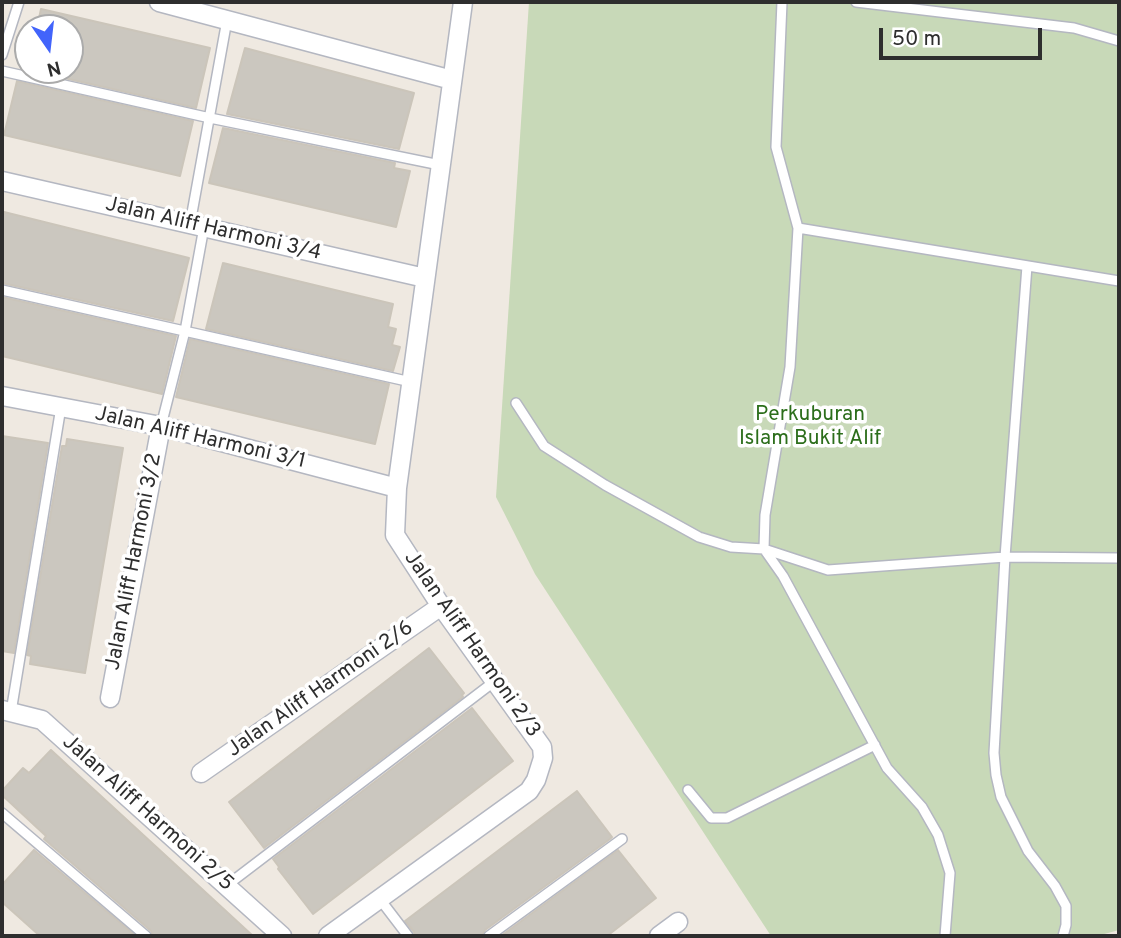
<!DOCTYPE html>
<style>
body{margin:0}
#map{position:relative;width:1121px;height:938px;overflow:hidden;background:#efe9e1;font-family:Overpass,sans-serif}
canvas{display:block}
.frame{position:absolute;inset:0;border:4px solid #2e2e2e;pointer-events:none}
.north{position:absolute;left:14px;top:14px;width:70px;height:70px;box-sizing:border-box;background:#fff;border:2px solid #ababab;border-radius:50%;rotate:166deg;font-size:19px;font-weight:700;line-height:28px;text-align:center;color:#2e2e2e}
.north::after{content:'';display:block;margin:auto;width:24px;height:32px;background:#4264fb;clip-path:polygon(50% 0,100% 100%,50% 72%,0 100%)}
.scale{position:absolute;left:879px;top:28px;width:163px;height:32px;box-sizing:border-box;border:4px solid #2e2e2e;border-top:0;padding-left:9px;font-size:21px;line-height:24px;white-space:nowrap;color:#2e2e2e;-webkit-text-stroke:5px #fff;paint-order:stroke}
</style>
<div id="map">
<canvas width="1121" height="938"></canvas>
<div class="frame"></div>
<div class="north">N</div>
<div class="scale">50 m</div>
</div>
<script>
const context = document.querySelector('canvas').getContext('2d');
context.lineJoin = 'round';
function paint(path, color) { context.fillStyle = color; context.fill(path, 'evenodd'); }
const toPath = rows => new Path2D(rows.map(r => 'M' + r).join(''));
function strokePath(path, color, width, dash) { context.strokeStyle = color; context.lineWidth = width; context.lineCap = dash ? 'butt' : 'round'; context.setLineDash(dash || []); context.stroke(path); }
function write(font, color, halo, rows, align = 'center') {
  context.font = font + ' Overpass,sans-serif'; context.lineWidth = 7; context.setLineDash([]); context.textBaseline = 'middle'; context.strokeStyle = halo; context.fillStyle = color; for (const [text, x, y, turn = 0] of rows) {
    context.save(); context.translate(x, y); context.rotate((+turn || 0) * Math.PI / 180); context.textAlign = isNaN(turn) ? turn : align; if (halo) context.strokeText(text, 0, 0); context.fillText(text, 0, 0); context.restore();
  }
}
paint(toPath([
 [529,2,1119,2,1119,930,1097,936,771,936,535,574,496,497]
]), '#c8d9b8');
const building = toPath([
 [41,9,210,48,196,108,29,70,70,70,70,28,37,28,41,9],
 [245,48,414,93,399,149,227,114,245,48],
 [17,81,193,121,180,176,4,135,17,81],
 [223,128,395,163,394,168,410,171,396,227,209,183,223,128],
 [4,212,189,258,173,321,2,283,2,221,4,212],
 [223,263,393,304,388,327,396,329,392,345,400,347,393,371,206,329,223,263],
 [2,297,176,336,162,394,2,356,2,297],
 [190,339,389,384,375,444,176,397,190,339],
 [2,436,48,443,14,653,2,651,2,436],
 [67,439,123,448,85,673,30,664,31,656,27,655,62,446,66,446,67,439],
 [429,648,464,693,462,695,463,697,264,848,229,802,429,648],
 [472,708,513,761,313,914,278,869,279,867,273,859,472,708],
 [51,750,253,936,153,936,151,931,44,839,46,836,2,795,2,791,23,768,29,773,51,750],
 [577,791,612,837,610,839,485,930,482,936,415,936,414,932,405,921,577,791],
 [34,850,136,936,40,936,2,902,2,885,34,850],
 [618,850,656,898,607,936,501,936,618,850]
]);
paint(building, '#cbc7bf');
strokePath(building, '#cbc5ba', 2);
const lane = toPath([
 [782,2,776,147,798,228,790,367,765,515,764,549,783,576,887,768,922,807,938,835,950,873,945,936],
 [856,2,1074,28,1119,41],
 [2,55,19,2],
 [2,71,210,118,440,165],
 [190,224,227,20],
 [798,228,1119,281],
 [1027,266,1005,557,994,753,996,775,1001,797,1028,851,1055,886,1066,906,1066,925,1063,936],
 [2,290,411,382],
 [516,403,544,446,605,485,699,537,731,547,764,549,828,570,1005,557,1119,558],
 [161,426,185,331,204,227],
 [11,712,61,407],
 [688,790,711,818,727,818,875,745],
 [2,813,146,936],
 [226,886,495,681],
 [379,898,408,936],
 [489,936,622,839]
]);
const street = toPath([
 [159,2,452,80],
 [2,181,425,278],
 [2,396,161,426,397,488],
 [110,698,161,426],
 [2,710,42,720,282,936],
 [201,773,441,606],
 [328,936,529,791,536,780,543,758,542,747,441,606,395,535,397,488,463,2],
 [659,936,678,922]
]);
strokePath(lane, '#b4b7c1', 12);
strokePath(street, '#b4b7c1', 21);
strokePath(lane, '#fff', 9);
strokePath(street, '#fff', 18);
write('21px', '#2e2e2e', '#fff', [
 ["Jalan Aliff Harmoni 3/4",213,230,13],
 ["Jalan Aliff Harmoni 3/1",200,439,13],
 ["Jalan Aliff Harmoni 3/2",135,562,-79],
 ["Jalan Aliff Harmoni 2/3",471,645,55],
 ["Jalan Aliff Harmoni 2/6",321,690,-35],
 ["Jalan Aliff Harmoni 2/5",147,814,42]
]);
write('21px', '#2c6e1b', '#fff', [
 ["Perkuburan",810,416],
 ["Islam Bukit Alif",810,440]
]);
</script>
